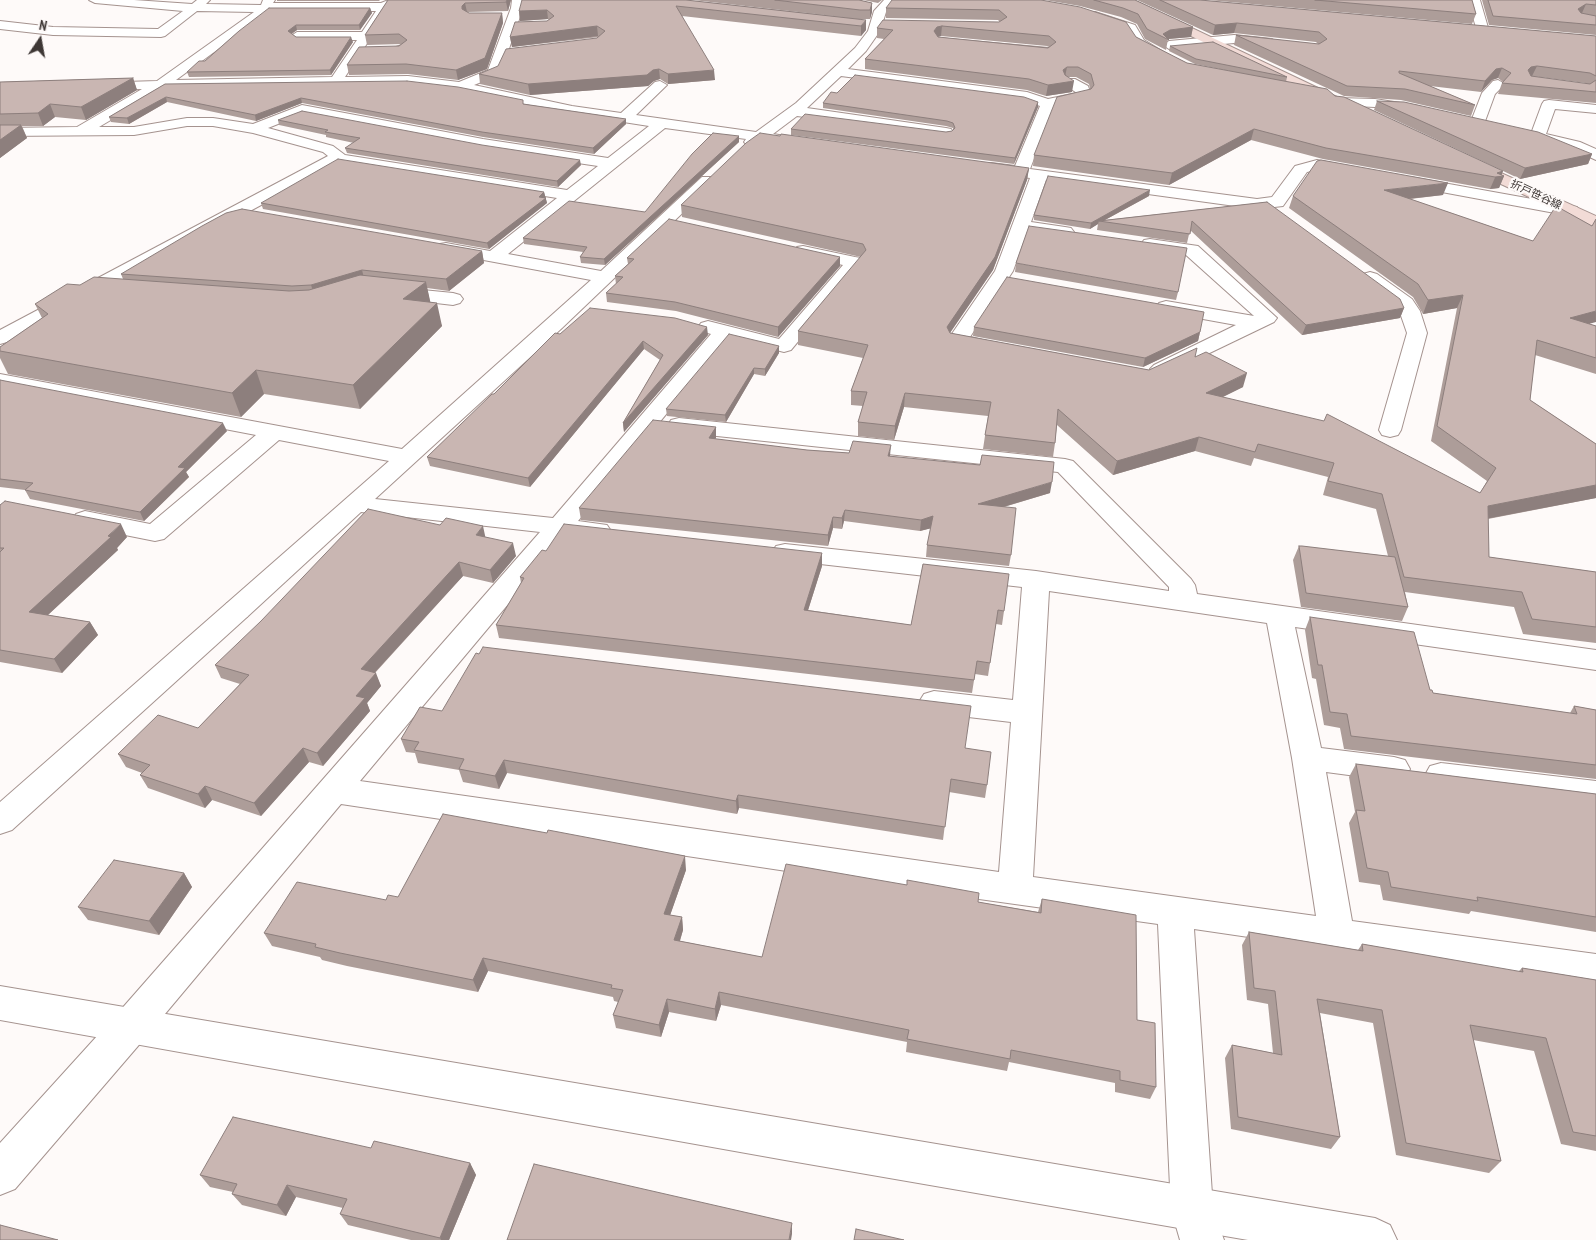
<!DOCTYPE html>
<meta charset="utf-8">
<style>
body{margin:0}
#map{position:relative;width:1596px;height:1240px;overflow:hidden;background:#fefaf9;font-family:"PT Sans Narrow",sans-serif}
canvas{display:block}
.north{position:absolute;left:15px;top:15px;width:50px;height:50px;-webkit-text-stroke:4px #fefaf9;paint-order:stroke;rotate:12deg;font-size:14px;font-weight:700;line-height:20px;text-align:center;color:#3e3735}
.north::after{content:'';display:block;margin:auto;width:18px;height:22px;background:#3e3735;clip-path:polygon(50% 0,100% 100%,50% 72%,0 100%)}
</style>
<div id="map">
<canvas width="1596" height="1240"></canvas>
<div class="north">N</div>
</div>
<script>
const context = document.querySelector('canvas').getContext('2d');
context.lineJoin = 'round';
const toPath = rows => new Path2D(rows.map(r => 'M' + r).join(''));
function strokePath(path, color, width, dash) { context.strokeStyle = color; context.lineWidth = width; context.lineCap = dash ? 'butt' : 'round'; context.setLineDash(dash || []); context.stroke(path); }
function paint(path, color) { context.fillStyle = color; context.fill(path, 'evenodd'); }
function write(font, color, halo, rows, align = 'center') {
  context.font = font + ' "PT Sans Narrow","Noto Sans JP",sans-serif'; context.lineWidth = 4.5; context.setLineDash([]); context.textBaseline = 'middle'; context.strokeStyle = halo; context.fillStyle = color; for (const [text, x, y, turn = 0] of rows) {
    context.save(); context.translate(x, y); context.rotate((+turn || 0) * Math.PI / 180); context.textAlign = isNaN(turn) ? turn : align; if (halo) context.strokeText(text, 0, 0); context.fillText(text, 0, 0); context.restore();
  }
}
const minor = toPath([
 [89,0,134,0,192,4,197,0,210,0,206,4,261,5,263,0,275,0,273,3,381,3,386,1,390,3,391,7,345,77,408,76,459,82,488,70,511,8,512,0,524,0,523,8,501,72,499,75,474,85,572,106,621,113,655,82,660,81,667,85,636,115,756,132,796,103,855,48,868,31,874,11,884,0,896,0,886,12,880,31,866,51,848,69,1027,92,1048,99,1077,93,1065,85,1063,82,1065,79,1075,79,1088,86,1091,95,1089,98,1054,106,1030,169,1257,199,1272,197,1295,166,1317,160,1356,168,1358,171,1356,174,1350,176,1317,170,1307,172,1283,206,1257,209,1046,180,1031,222,1065,227,1071,228,1074,232,1071,236,1065,237,1027,232,1013,271,970,337,995,343,998,347,995,351,988,353,950,345,947,341,995,271,1030,178,991,173,985,171,983,168,985,165,991,163,1015,166,1040,106,1024,100,841,76,807,108,946,128,951,129,953,132,951,135,946,136,797,116,773,134,797,138,800,141,797,144,792,146,762,141,752,147,747,145,744,142,746,139,665,128,508,254,601,271,702,177,714,177,716,180,714,183,562,328,375,499,553,518,711,334,701,331,698,327,701,323,708,321,779,339,843,265,797,255,794,251,797,247,803,246,855,257,861,258,864,262,791,350,784,352,729,338,578,521,607,525,611,531,607,537,598,539,566,535,360,781,999,872,1011,722,934,713,924,710,919,702,924,694,934,691,1013,700,1022,587,785,560,776,558,772,552,776,546,785,544,1036,571,1169,591,1169,587,1058,472,679,432,671,430,668,425,671,420,679,418,1065,459,1073,461,1191,579,1195,585,1197,594,1596,650,1596,670,1295,627,1321,748,1394,757,1405,760,1410,769,1405,778,1394,781,1326,772,1352,921,1596,954,1596,988,1194,929,1213,1209,1224,1240,1180,1240,1171,1209,1158,924,893,887,341,804,144,1039,15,1189,0,1195,0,1143,118,1013,540,532,361,512,247,617,237,619,227,617,223,610,227,603,389,461,279,440,164,539,155,541,85,527,76,524,73,519,76,514,85,511,150,524,256,435,0,386,0,374,402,449,591,280,446,253,440,252,437,248,440,244,446,243,490,251,557,198,339,163,7,342,0,344,0,330,328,156,323,152,253,133,213,126,187,126,134,135,0,136,0,128,77,127,142,89,98,90,91,86,93,83,157,81,254,12,197,11,165,36,161,37,53,35,0,29,0,21,53,27,158,29,183,11,95,3,89,0],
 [270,11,376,11,362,32,297,32,291,36,297,40,357,40,332,77,176,80,270,11],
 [408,84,459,90,572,114,649,126,608,158,483,139,302,105,253,124,213,118,187,118,134,127,99,127,163,89,408,84],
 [303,114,483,149,598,166,567,190,345,155,333,146,268,128,303,114],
 [1049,591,1267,623,1292,758,1316,916,1033,877,1049,591],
 [1468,0,1480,0,1489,31,1487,34,1483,35,1477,31,1468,0],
 [1095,12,1135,25,1144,40,1170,56,1168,59,1158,59,1135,45,1126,30,1091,19,1089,16,1091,13,1095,12],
 [1234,35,1272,39,1278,43,1272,47,1234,43,1169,49,1163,45,1169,41,1234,35],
 [1498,80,1505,84,1495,94,1484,124,1482,127,1472,127,1470,124,1482,93,1493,81,1498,80],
 [1337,98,1375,99,1413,105,1418,106,1420,109,1418,112,1413,113,1375,107,1332,105,1330,102,1332,99,1337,98],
 [1549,100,1596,105,1596,113,1555,109,1546,134,1580,142,1596,149,1596,160,1570,148,1521,137,1518,134,1521,131,1532,131,1542,104,1544,101,1549,100],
 [1410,177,1571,206,1577,207,1579,211,1577,215,1571,216,1404,185,1402,182,1404,179,1410,177],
 [1150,239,1198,246,1277,318,1274,322,1168,373,1161,375,1154,373,1150,369,1154,365,1236,325,1159,311,1156,307,1159,303,1166,301,1254,316,1186,255,1144,248,1141,244,1144,240,1150,239],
 [1370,272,1377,274,1412,299,1420,311,1427,333,1401,430,1398,435,1390,437,1382,435,1379,430,1407,333,1398,307,1361,278,1363,274,1370,272],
 [392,287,453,293,460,295,463,299,460,303,453,305,385,297,382,293,385,289,392,287],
 [1441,763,1596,781,1596,807,1441,787,1430,784,1425,775,1430,766,1441,763]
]);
const tertiary = toPath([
 [237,601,247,603,251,610,247,617,12,830,0,834,0,802,227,603,237,601],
 [0,986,1375,1218,1390,1225,1397,1240,1248,1240,785,1160,0,1020,0,986]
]);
const secondary = toPath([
 [1118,0,1133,0,1339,98,1341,101,1339,104,1334,105,1329,104,1118,0],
 [1468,158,1596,216,1596,228,1462,166,1460,163,1462,160,1468,158]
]);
strokePath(minor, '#a5938f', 2);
strokePath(tertiary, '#a5938f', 2);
strokePath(secondary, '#a5938f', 2);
paint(minor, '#fff');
paint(tertiary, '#fff');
paint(secondary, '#f2dbd6');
paint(toPath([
 [277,0,380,0,379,1,277,1],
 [388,0,511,0,508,11,467,12,469,13,502,13,503,23,487,69,458,80,408,74,349,75,347,65,401,44,367,45,365,35],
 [686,0,851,18,693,0,859,0,872,3,872,12,870,19,860,19,866,30,861,36,682,16,715,80,668,84,660,79,654,81,648,86,530,95,480,84,479,74,597,38,599,37,512,47,510,37,549,20,548,19,520,21,519,11],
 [863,0,882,0,878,3],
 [1041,0,1136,37,1187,63,1259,77,1195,64,1169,51,1170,46,1287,77,1286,82,1335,96,1504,176,1499,188,1490,189,1323,159,1251,140,1169,185,1033,166,1034,155,1090,89,1089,84,1076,77,1068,77,1072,92,1046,96,1027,90,865,69,865,59,884,39,877,38,877,28,1000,22,998,20,886,18,886,8],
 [941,36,1047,46,1049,47,938,37],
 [1045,0,1135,0,1193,27,1191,37,1168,39,1166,50,1145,39,1137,24,1121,17,1080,6],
 [1137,0,1200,0,1596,36,1596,103,1498,94,1502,83,1503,82,1498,78,1492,80,1481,92,1430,86,1475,105,1471,116,1401,100,1344,96,1234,45,1236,35,1318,44,1316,42,1234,33,1213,35],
 [1532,76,1585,83,1586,84],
 [1208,0,1472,0,1476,14,1472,24],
 [1482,0,1596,0,1596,16,1582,14,1596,16,1596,35,1489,25],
 [370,8,372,13,360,30,297,30,292,34,296,37,353,42,331,75,189,77,187,72,205,61,239,31],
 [133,78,137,90,86,120,55,117,43,126,22,126,27,138,0,158,0,82],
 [165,84,524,104,626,119,626,124,594,154,483,137,302,103,256,121,167,102,129,124,111,122,109,117],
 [1377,101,1592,154,1588,164,1520,179,1374,110],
 [1038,102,1038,107,1014,164,791,135,791,129,946,132,952,131,953,130,953,128,946,126,823,108,823,103],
 [278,120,581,165,558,187,347,153,345,148,354,143,326,137,326,135,279,125],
 [739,136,739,142,605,265,581,263,580,257,583,252,524,244,523,238,645,212],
 [1029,168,1027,180,993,270,950,333,1149,370,1195,357,1243,387,1223,397,1480,493,1487,481,1431,441,1457,308,1423,314,1413,297,1289,208,1293,196,1443,195,1410,199,1533,241,1592,226,1590,324,1596,326,1596,374,1535,355,1530,400,1596,444,1596,498,1488,519,1489,557,1596,572,1596,643,1523,634,1514,607,1405,592,1408,607,1402,621,1301,607,1293,560,1299,546,1388,556,1376,509,1323,495,1328,477,1254,458,1251,466,1195,451,1113,475,1057,425,1055,443,1053,457,983,449,988,416,904,407,894,440,858,436,858,422,863,406,851,405,851,391,863,358,798,345,798,331,861,257,682,217,681,205],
 [544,192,547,203,489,249,263,209,261,203],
 [1149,196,1105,220,1267,202,1404,308,1400,318,1302,335,1190,230,1187,243,1097,230,1098,224,1090,229,1034,220,1034,215],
 [482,251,484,263,449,291,427,288,430,302,442,326,360,409,264,394,241,417,8,374,0,358,0,347,42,318,35,304,80,285,123,279,121,274],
 [840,257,840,266,778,337,676,311,607,302,606,293,616,284,615,276,628,264,627,258],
 [1016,263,1178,292,1176,300,1015,272],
 [974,327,1200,332,1198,341,1143,367,973,336],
 [560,334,708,335,624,432,623,423,660,360,644,349,530,487,430,466,427,457,494,394],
 [779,346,779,353,765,376,754,374,726,422,667,416,666,409],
 [0,380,227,431,186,472,189,477,144,521,30,499,25,490,0,487],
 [716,427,716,438,715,439,807,450,849,453,890,456,1050,493,1004,507,1011,555,1009,566,926,557,927,545,931,528,920,531,844,521,842,529,833,528,828,546,581,520,579,508],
 [0,505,127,537,117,548,118,550,48,615,90,622,98,635,62,673,0,662],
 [486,537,516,556,493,583,463,576,375,673,381,686,367,703,370,711,323,766,309,762,261,816,212,800,205,808,148,788,140,775,142,773,126,767,118,754,198,728,240,684,221,678,215,665],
 [546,551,822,553,822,566,808,610,911,625,923,564,1004,611,1002,625,996,624,988,676,975,674,972,693,499,638,496,625,521,583,520,577],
 [1310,617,1430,690,1433,693,1570,713,1574,706,1596,710,1596,779,1344,749,1340,728,1324,725,1316,679,1312,678,1305,630],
 [442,711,965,748,987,785,985,798,949,792,943,840,739,808,737,814,507,773,499,789,463,782,459,770,418,763,415,753,406,752,401,739],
 [1356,764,1596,794,1596,932,1471,911,1469,914,1383,900,1380,885,1359,882,1349,823,1355,812,1349,777],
 [686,870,670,915,682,917,683,930,680,941,762,957,978,902,1038,912,1042,899,1137,1020,1156,1087,1150,1099,1115,1092,1115,1083,1009,1062,1007,1071,906,1052,907,1042,721,1005,716,1021,669,1012,661,1037,616,1028,613,1015,618,1002,614,1001,613,997,488,971,478,992,347,966,322,960,320,957,272,946,264,933,386,900,398,897],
 [184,873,192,887,159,935,88,920,78,907],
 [1249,932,1358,950,1362,944,1518,972,1522,968,1596,980,1596,1151,1561,1144,1534,1051,1473,1040,1501,1161,1489,1173,1396,1155,1373,1023,1320,1013,1340,1137,1331,1149,1231,1129,1225,1058,1232,1045,1273,1053,1268,1004,1247,1000,1242,945],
 [371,1148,470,1163,476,1175,449,1240,411,1240,348,1225,340,1214,343,1208,296,1197,286,1216,242,1205,232,1194,233,1192,210,1187,200,1175]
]), '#ad9d99');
paint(toPath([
 [507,0,511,0,508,11,506,2],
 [465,3,467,12,463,16,462,6],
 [872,3,872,12,870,19,870,10],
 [1586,4,1582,13,1574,19,1578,9],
 [370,8,372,13,360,30,359,25],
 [547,10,548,19,520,21,519,11],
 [502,13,503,23,487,69,458,80,456,70],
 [866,20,866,30,861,36,861,26],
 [1237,23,1234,33,1213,35,1215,25],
 [296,25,297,30,289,35,288,31],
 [597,26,598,36,512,47,510,37],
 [942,26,941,36,937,37,934,31,937,27],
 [1193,27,1191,37,1168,39,1163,34,1170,30],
 [351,37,353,42,331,75,330,70],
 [1537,66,1532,76,1527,77,1528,70,1531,67],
 [1067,67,1065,77,1063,70],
 [1502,68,1498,78,1492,80,1481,92,1485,81,1496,69],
 [659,69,660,79,654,81,648,86,530,95,528,84,653,70],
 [714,70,715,80,668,84,668,74],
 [133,78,137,90,86,120,81,107],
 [1074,81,1072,92,1046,96,1048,85],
 [166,97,167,102,129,124,127,118],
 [301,98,302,103,256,121,255,115],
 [1038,102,1038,107,1014,164,1015,158],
 [50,104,55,117,43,126,38,113],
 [626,119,626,124,594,154,593,148],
 [21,125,27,138,0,158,0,140],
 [1254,129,1251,140,1169,185,1172,173],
 [739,136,739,142,605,265,604,259],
 [1592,154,1588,164,1520,179,1525,168],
 [580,160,581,165,558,187,557,181],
 [1029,168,1027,180,993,270,945,340,947,327],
 [1503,171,1501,177,1504,176,1499,188,1490,189,1497,173],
 [1448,183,1443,195,1380,202,1384,190],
 [1150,190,1149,196,1103,221,1099,221,1098,224,1090,229,1091,223],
 [544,192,547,203,489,249,487,243],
 [482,251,484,263,449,291,446,279],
 [840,257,840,266,778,337,778,327],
 [362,270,365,282,315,297,311,285],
 [426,282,431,305,403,299],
 [1463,295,1457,308,1423,314,1428,300],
 [437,303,442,326,360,409,353,385],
 [1404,308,1400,318,1302,335,1306,325],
 [1596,311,1596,322,1563,331,1570,318],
 [707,327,708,335,624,432,623,423],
 [1200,332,1198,341,1143,367,1145,358],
 [643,341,644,349,530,487,528,478],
 [779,346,779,353,765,376,765,369],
 [754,368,754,374,726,422,725,415],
 [256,370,264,394,241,417,232,393],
 [1247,373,1243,387,1202,407,1206,393],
 [905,393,904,407,894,440,895,426],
 [223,423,227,431,186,472,189,477,144,521,140,512,178,467],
 [716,427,716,438,709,449,709,438],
 [1199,437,1195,451,1113,475,1117,461],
 [891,445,890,456,888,456],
 [1052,482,1050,493,976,515,978,504],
 [1596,485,1596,498,1480,520,1488,506],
 [845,510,844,521,842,529,842,518],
 [933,516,932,528,920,531,921,520],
 [833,517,833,528,828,546,828,535],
 [121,524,127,537,117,548,118,550,37,625,29,612],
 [483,526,486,540,476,535],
 [513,543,516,556,493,583,490,570],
 [822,553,822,566,804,623,804,610],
 [459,562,463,576,366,682,361,669],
 [90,622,98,635,62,673,54,659],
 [376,673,381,686,367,703,370,711,323,766,317,753,356,696],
 [303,748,309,762,261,816,254,803],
 [504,760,507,773,499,789,495,776],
 [205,786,212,800,205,808,198,794],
 [738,795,739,808,737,814,736,801],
 [685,856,686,870,666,927,664,914],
 [184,873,192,887,159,935,149,921],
 [682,917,683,930,676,953,674,940],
 [483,958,488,971,478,992,473,980],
 [719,992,721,1005,716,1021,715,1009],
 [667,999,669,1012,661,1037,659,1025],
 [470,1163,476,1175,449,1240,441,1240,440,1238],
 [287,1185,296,1197,286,1216,277,1205],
 [792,1223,792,1234,791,1240,789,1240]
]), '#8d7f7d');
const building = toPath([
 [388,0,507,0,506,2,465,3,462,6,462,9,469,13,502,13,485,58,456,70,406,64,347,65,359,47,399,46,407,40,399,34,365,35,388,0],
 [522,0,686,0,866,20,861,26,676,6,714,70,668,74,659,69,653,70,647,75,528,84,479,74,498,66,506,49,597,38,605,31,597,26,510,37,515,22,547,21,554,16,547,10,519,11,522,0],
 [775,0,859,0,872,3,870,10,860,10,775,0],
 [892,0,1041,0,1080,7,1126,22,1136,37,1187,63,1327,89,1335,96,1344,97,1503,171,1497,173,1504,176,1495,177,1326,148,1254,129,1172,173,1034,155,1057,97,1091,89,1094,85,1091,74,1078,67,1067,67,1063,70,1065,75,1074,81,1048,85,1029,79,865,59,893,30,877,28,883,20,999,22,1007,17,999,10,886,8,892,0],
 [942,26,1049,36,1056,42,1048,48,938,37,934,31,937,27,942,26],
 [1094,0,1135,0,1193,27,1170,30,1163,34,1169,40,1147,29,1138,14,1123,8,1094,0],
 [1160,0,1200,0,1596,36,1596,76,1590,73,1537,66,1531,67,1528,70,1531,76,1590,84,1596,80,1596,92,1502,83,1511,73,1502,68,1496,69,1485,81,1399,71,1399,73,1475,105,1405,89,1347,86,1236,35,1319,44,1327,39,1319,32,1237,23,1215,25,1160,0],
 [1315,0,1472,0,1476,14,1315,0],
 [1488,0,1596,0,1596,5,1586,4,1578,9,1581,13,1596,16,1596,25,1493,16,1488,0],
 [269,8,370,8,359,25,296,25,288,31,296,37,351,37,330,70,187,72,199,61,205,61,239,31,269,8],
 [1213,42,1287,77,1196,59,1170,46,1213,42],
 [855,75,1024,97,1038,102,1015,158,791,129,805,114,946,132,952,131,955,128,953,123,947,121,823,103,831,92,837,93,855,75],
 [133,78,81,107,50,104,38,113,0,114,0,82,133,78],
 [407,81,458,87,523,100,523,104,626,119,593,148,482,132,301,98,255,115,166,97,127,118,109,117,165,84,407,81],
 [1377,101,1404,102,1538,132,1592,154,1525,168,1377,101],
 [302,111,482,145,580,160,557,181,345,148,360,138,325,132,328,130,278,120,302,111],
 [0,125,21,125,0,140,0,125],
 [713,133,739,136,604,259,580,257,587,247,523,238,569,201,645,212,692,154,713,133],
 [760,133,780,136,781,134,1029,168,995,257,947,327,950,333,1149,370,1197,348,1195,357,1206,352,1247,373,1206,393,1324,421,1327,414,1480,493,1496,468,1437,426,1463,295,1428,300,1418,284,1293,196,1317,161,1321,160,1448,183,1384,190,1533,241,1556,206,1592,226,1596,219,1596,311,1570,318,1596,326,1596,358,1537,340,1530,400,1596,444,1596,485,1488,506,1489,557,1596,572,1596,627,1532,619,1522,592,1404,577,1382,494,1328,481,1334,463,1258,444,1255,452,1199,437,1117,461,1058,409,1055,443,985,435,991,402,905,393,895,426,858,422,867,392,851,391,868,345,798,331,866,250,863,244,681,205,746,143,760,133],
 [338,159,544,192,539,197,546,198,487,243,261,203,338,159],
 [1048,176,1150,190,1091,223,1034,215,1048,176],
 [1267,202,1400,299,1404,308,1306,325,1192,221,1190,234,1099,221,1267,202],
 [242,209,482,251,446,279,362,270,311,285,292,286,121,274,202,226,226,213,242,209],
 [669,219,840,257,778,327,675,302,606,293,623,277,615,276,634,259,627,258,669,219],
 [1029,226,1187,248,1178,292,1016,263,1029,226],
 [360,275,426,282,403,299,437,303,353,385,256,370,232,393,0,351,0,347,48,314,35,304,67,284,80,285,94,277,289,291,309,290,360,275],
 [1007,277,1204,312,1200,332,1145,358,974,327,1007,277],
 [590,308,675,318,707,327,623,423,663,355,643,341,528,478,427,457,492,394,494,394,555,333,560,334,590,308],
 [729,334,779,346,765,369,754,368,725,415,666,409,729,334],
 [0,380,223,423,178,467,185,468,140,512,25,490,33,483,0,479,0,380],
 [653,420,716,427,709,438,807,450,849,453,853,441,891,445,888,456,980,465,982,455,1054,462,1052,482,978,504,1016,508,1011,555,927,545,933,516,921,520,845,510,842,518,833,517,828,535,579,508,653,420],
 [5,501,121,524,108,536,111,537,29,612,90,622,54,659,0,650,0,552,4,548,0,548,0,505,5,501],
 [368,509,440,525,446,518,483,526,476,535,513,543,490,570,459,562,361,669,376,673,356,696,365,698,317,753,303,748,254,803,205,786,198,794,140,775,150,765,118,754,158,715,198,728,249,675,215,665,261,621,368,509],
 [564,524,822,553,804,610,911,625,923,564,1009,574,1004,611,998,610,990,663,977,661,974,680,496,625,524,578,520,577,542,550,546,551,564,524],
 [1299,546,1302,546,1395,557,1408,607,1306,593,1299,546],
 [1310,617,1414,632,1430,690,1432,690,1433,693,1577,714,1574,706,1596,710,1596,765,1351,736,1347,714,1330,712,1322,665,1318,665,1310,617],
 [483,647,971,706,965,748,991,752,987,785,951,779,945,827,738,795,736,801,504,760,495,776,459,769,464,759,414,750,419,742,401,739,420,707,442,711,476,653,479,654,483,647],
 [1356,764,1596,794,1596,917,1477,897,1478,901,1391,887,1388,872,1367,868,1356,810,1365,811,1356,764],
 [443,814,547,833,548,830,685,856,664,914,682,917,674,940,762,957,786,864,907,885,907,880,979,893,978,902,1041,913,1042,899,1136,915,1137,1020,1155,1023,1156,1087,1120,1080,1120,1071,1011,1050,1010,1059,907,1039,909,1030,719,992,715,1009,667,999,659,1025,613,1015,623,990,611,988,612,985,483,958,473,980,340,953,315,947,316,944,264,933,297,882,386,900,388,895,398,897,443,814],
 [114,860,184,873,149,921,78,907,114,860],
 [1249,932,1363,951,1362,944,1523,972,1522,968,1596,980,1596,1136,1573,1132,1546,1038,1470,1025,1501,1161,1406,1143,1382,1010,1317,999,1340,1137,1238,1117,1232,1045,1282,1055,1275,991,1254,988,1249,932],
 [233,1117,371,1148,374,1141,470,1163,440,1238,340,1214,347,1199,287,1185,277,1205,232,1194,237,1184,200,1175,233,1117],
 [534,1164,792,1223,789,1240,507,1240,534,1164],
 [0,1225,58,1240,0,1240,0,1225],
 [856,1229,904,1240,854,1240,856,1229]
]);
paint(building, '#c9b6b2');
strokePath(building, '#8d7f7d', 1);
write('11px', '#3e3735', '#fefaf9', [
 ["折戸笹谷線",1536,195,25]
]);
</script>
